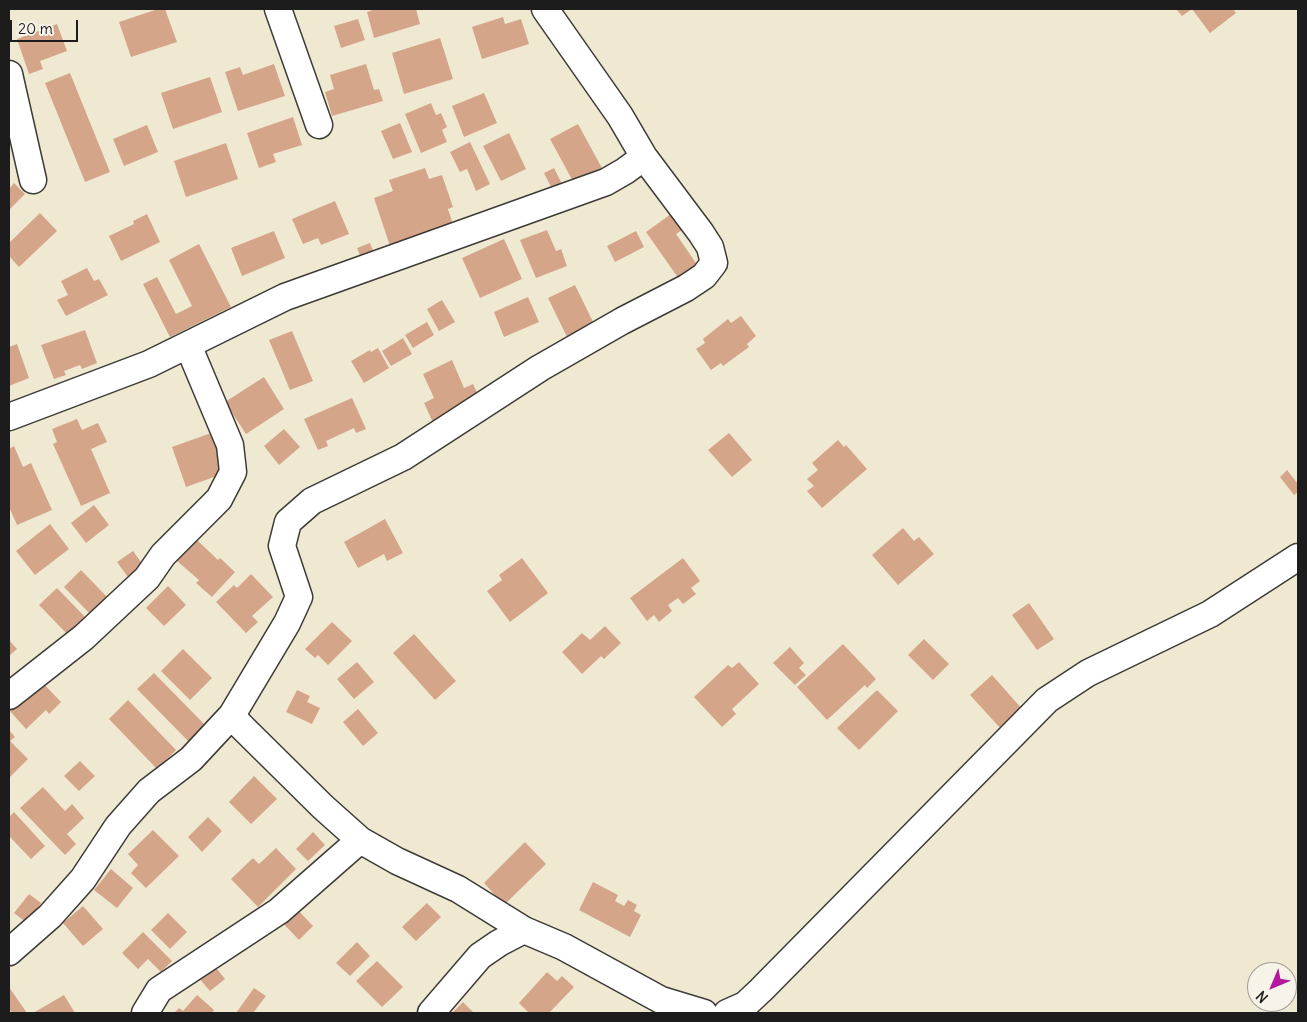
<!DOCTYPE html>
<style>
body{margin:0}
#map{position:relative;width:1307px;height:1022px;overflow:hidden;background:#f0e9d1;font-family:Delius,sans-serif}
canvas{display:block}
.frame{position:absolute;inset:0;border:10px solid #1c1c1c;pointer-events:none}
.north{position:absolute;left:1247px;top:962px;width:50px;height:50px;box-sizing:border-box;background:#f7f3e8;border:1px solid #9f9d96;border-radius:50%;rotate:225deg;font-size:14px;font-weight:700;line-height:20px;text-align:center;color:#1c1c1c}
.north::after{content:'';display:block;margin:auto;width:18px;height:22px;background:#b5179e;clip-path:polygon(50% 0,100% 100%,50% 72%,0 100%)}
.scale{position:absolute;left:10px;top:20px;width:68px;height:22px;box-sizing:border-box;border:2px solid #1c1c1c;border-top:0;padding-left:6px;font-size:15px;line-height:18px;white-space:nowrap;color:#1c1c1c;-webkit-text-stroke:4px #f7f3e8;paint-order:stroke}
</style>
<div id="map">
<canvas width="1307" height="1022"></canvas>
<div class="frame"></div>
<div class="north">N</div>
<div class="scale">20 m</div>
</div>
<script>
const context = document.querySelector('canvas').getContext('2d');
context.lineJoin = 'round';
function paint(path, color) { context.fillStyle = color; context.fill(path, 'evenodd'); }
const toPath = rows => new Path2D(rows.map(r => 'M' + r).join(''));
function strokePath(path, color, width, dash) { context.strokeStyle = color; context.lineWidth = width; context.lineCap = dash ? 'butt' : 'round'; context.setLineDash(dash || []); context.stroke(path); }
paint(toPath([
 [158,9,165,9,177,42,131,57,119,22],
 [373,9,416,9,420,24,374,38,367,12,373,10],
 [1176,9,1233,9,1236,13,1210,33,1192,9,1182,16],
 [503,17,505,24,521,19,529,44,482,59,472,27],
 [358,19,365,40,341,48,334,26],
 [57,24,67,51,40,61,43,69,29,74,17,39],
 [440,38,453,79,404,94,392,53],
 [274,64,285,96,238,111,225,72,240,67,243,75],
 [366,64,374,90,379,89,383,101,332,116,325,92,334,89,330,75],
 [70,73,110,172,85,182,45,83],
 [210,77,222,112,173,129,161,93],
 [484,93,497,123,464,137,452,106],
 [431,103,436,115,441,113,447,127,442,130,447,142,421,153,405,114],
 [293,117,302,145,273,154,276,162,259,168,247,133],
 [400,123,412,152,393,159,381,131],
 [578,124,603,170,575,185,550,139],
 [147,125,158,152,124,166,113,139],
 [509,133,526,169,501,181,483,146],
 [470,142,490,184,476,191,467,169,460,172,450,152],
 [226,143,238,179,186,197,174,161],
 [425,168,429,179,442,175,453,207,448,209,456,234,393,255,374,198,393,191,389,180],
 [554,168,566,192,556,197,544,173],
 [14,183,25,194,9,210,9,189],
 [335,201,349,234,321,245,318,238,303,244,292,219],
 [40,213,57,231,19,267,9,256,9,243],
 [147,214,160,242,121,261,109,236,134,224,133,221],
 [671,214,682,230,676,234,698,266,679,279,646,232],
 [547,230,556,251,561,249,567,266,536,278,520,240],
 [274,231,285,258,242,276,231,248],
 [636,231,644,247,615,262,607,246],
 [504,239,522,279,480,298,462,258],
 [370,243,377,260,364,265,357,248],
 [199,244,231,307,170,337,143,284,157,277,176,314,192,306,169,260],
 [87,268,94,281,99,279,108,295,66,316,57,300,68,295,61,281],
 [575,285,595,326,568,339,548,298],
 [528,297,539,322,504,337,494,312],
 [442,300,455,322,439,331,427,309],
 [741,316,756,336,747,344,749,347,723,366,721,363,711,370,696,349,705,343,703,339,728,319,731,323],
 [427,322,434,335,413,348,405,335],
 [85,330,97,363,82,369,80,365,64,371,66,375,54,379,41,345],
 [292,331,313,381,290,390,269,340],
 [403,338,412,354,391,366,382,351],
 [17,344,29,378,9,386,9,347],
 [378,348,389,368,364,383,351,361,370,350,371,352],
 [452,360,464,388,473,384,480,399,443,415,446,422,435,427,424,403,434,398,423,374],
 [264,377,284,409,246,434,225,402],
 [352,398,366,429,356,433,354,428,326,441,328,446,318,450,304,419],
 [77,419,82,430,98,423,107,442,91,449,110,493,81,506,53,444,57,442,52,429],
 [284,429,300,447,279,465,264,446],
 [214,432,228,472,186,487,172,447],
 [729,433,752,460,732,477,708,450],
 [838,440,844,447,846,445,867,469,822,508,807,491,814,486,807,479,818,470,812,463],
 [14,446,23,467,31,463,52,510,17,525,9,507,9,449],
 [1287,470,1298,484,1298,492,1294,495,1280,477],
 [94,505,109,525,86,543,71,523],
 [385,519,403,553,387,561,384,554,358,568,344,542],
 [50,524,69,549,35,575,16,551],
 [903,528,914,541,919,537,934,554,898,585,872,555],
 [197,540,218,560,220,558,235,572,212,597,196,583,199,580,177,561],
 [133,551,146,569,130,580,117,562],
 [522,558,548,593,510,622,487,591,502,580,499,575],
 [683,558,700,581,691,588,696,594,683,604,678,598,668,605,672,611,659,622,654,615,647,621,630,598],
 [81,570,110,600,93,617,64,587],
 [251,574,273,597,252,616,258,622,246,633,216,602,234,585,237,588],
 [168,586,186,605,164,626,146,608],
 [57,588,86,618,68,635,39,605],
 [1029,603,1054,639,1037,650,1012,615],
 [332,622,352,641,328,665,318,655,315,658,305,649],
 [605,626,621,643,604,659,601,656,582,674,562,652,582,633,590,640],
 [414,634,456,681,435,700,393,653],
 [924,639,949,664,933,680,908,655],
 [9,640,17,649,9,656],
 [843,644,876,679,867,688,865,685,827,720,797,687],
 [790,647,804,663,799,668,806,675,795,685,773,663],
 [183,649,212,678,190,700,161,671],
 [357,662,374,682,354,699,337,679],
 [739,662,759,684,732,709,736,714,722,727,694,697,728,665,732,668],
 [154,673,205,725,192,745,137,689],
 [992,675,1023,710,1002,730,970,695],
 [40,680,61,702,49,714,46,710,26,729,9,710],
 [297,690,310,696,307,702,320,708,312,724,286,712],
 [877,690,898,711,859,750,837,728],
 [128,700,176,750,157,769,109,719],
 [358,709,378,733,363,746,343,722],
 [9,730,15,737,10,741,28,759,9,778],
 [80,761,95,776,79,791,64,776],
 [254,776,277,799,251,824,229,802],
 [43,787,65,811,72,804,84,818,67,834,76,844,65,855,20,808],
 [14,812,45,846,31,859,9,836,9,817],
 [208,817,222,831,202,852,188,837],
 [153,830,179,856,146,888,131,873,138,865,128,854],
 [313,832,325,845,308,861,296,849],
 [525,842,546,864,504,905,484,883],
 [276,848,296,869,258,907,231,879,253,858,259,864],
 [111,869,133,888,117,908,94,890],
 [593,882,618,895,615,901,624,906,628,900,637,905,634,911,641,915,630,937,579,910],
 [29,894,41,903,27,923,14,913],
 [427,903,441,917,416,941,402,927],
 [293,905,313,926,299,940,279,919],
 [83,906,103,929,83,946,63,923],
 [168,913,187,932,170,949,151,930],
 [143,932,172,961,161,972,148,959,138,969,122,953],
 [357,942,370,956,350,976,336,963],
 [377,961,403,987,382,1007,356,981],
 [213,964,225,979,210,991,198,977],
 [547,972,557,981,562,976,574,987,549,1013,529,1013,519,1003],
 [9,987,27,1013,12,1013,9,1009],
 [254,988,266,996,253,1013,236,1013],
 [64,995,75,1013,33,1013],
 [197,995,214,1010,212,1013,174,1013,179,1008,183,1011],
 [463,1002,474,1013,452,1013]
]), '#d5a58a');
const street = toPath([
 [278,9,319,125],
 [9,74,33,180],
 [9,417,149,364,285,297,606,182,625,171,644,157],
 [9,696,84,637,147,578,163,555,219,499,233,472,230,445,188,345],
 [232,715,240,725,323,807,360,840,397,861,458,889,524,930,564,947,661,1000,704,1013],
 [9,952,50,916,83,879,118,826,149,791,191,759,232,715,287,623,299,597,282,546,288,522,312,501,403,457,540,368,622,321,686,288,704,276,714,263,710,247,701,233,644,157,620,116,545,9],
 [145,1013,159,990,279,911,360,840],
 [431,1013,480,956,499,943,524,930],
 [727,1013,745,1005,761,990,1047,700,1088,673,1210,614,1298,557]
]);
strokePath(street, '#3c3b37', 29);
strokePath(street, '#fff', 26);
</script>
